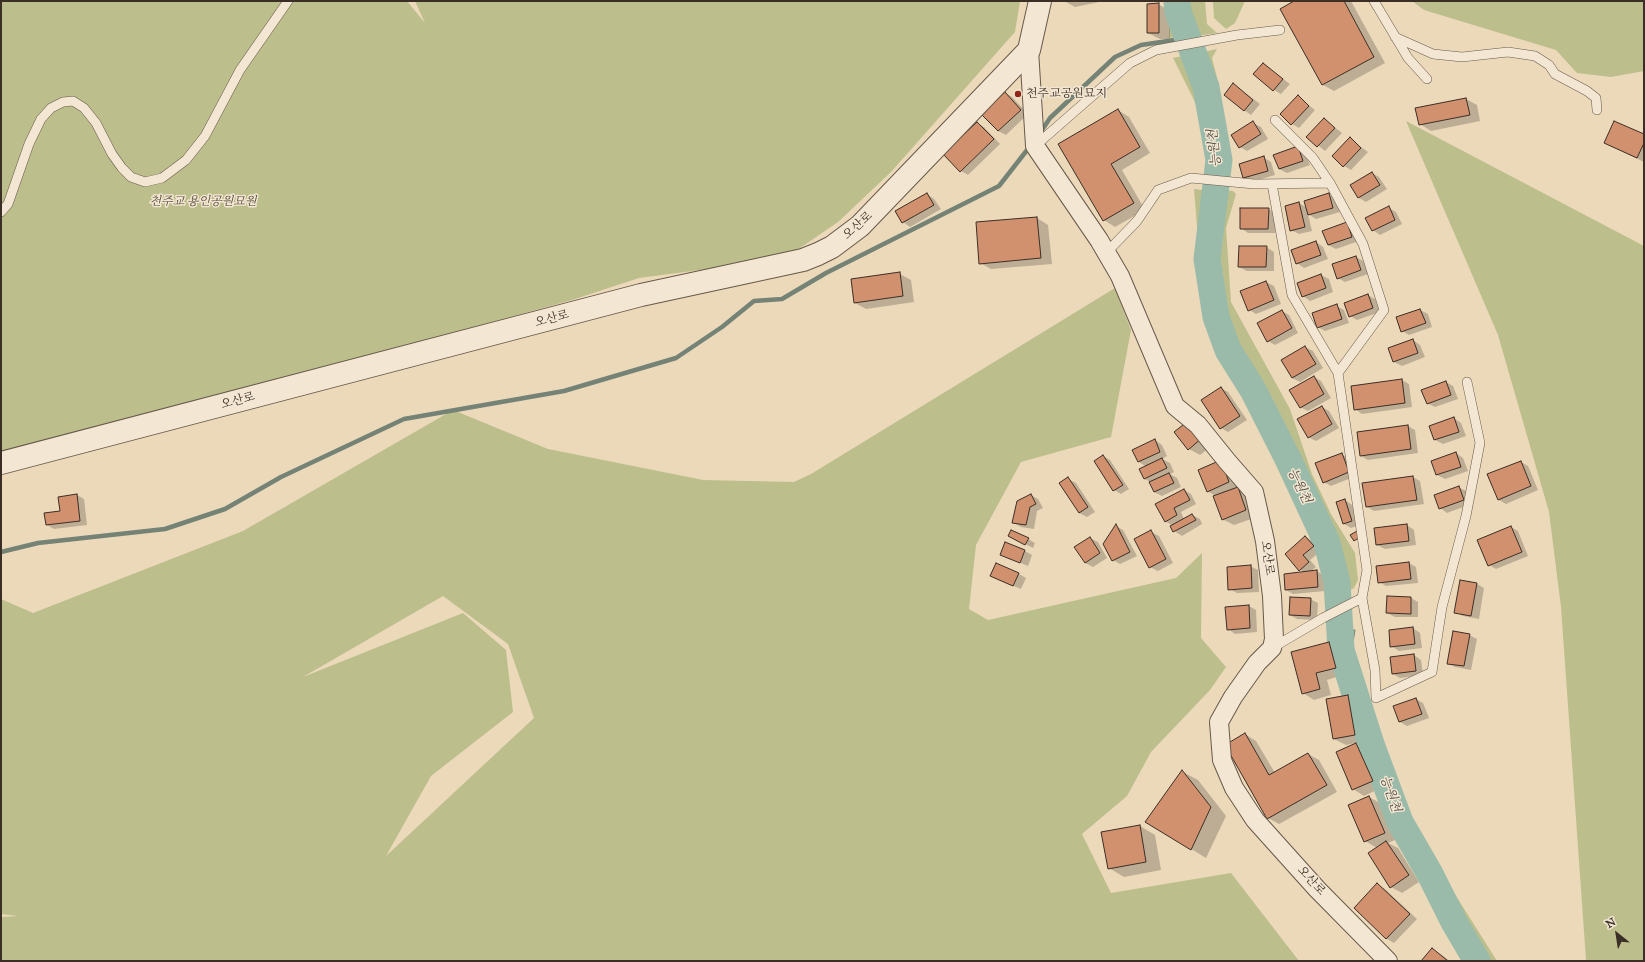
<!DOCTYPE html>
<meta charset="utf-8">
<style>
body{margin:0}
#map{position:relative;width:1645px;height:962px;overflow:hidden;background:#ecd9ba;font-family:"IM FELL Great Primer",serif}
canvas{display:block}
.frame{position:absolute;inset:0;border:2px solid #3b2e26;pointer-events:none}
.north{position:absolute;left:1597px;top:914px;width:40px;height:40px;-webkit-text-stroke:3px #f3e6d2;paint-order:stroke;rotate:330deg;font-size:11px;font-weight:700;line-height:16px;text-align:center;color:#3b2e26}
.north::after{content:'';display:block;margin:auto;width:14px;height:18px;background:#3b2e26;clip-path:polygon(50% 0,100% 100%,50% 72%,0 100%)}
</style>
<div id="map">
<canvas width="1645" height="962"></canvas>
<div class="frame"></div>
<div class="north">N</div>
</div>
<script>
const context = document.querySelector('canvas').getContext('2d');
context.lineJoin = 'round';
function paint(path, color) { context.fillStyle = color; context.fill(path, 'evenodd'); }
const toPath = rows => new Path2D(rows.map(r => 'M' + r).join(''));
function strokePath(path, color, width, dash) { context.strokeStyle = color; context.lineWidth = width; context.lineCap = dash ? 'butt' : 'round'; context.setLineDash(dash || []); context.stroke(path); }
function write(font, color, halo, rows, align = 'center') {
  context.font = font + ' "IM FELL Great Primer","Noto Serif KR",serif'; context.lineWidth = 3; context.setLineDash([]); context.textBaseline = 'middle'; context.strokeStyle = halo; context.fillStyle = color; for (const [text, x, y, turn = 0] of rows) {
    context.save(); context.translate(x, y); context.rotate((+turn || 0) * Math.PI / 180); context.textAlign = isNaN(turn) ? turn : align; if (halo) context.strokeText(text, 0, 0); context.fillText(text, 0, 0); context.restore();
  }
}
paint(toPath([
 [1,1,407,1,425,23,415,1,1020,1,1015,32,891,172,838,222,784,259,639,278,572,300,448,334,445,347,1,463],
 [1170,1,1175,1,1176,12,1185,36,1169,38],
 [1182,1,1205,1,1207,24,1217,33,1189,37],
 [1213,1,1245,1,1235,23,1226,29,1214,18],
 [1412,1,1644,1,1644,71,1611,77,1577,73,1556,50,1424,10],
 [1217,49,1212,58,1217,78,1216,109,1227,159,1226,174,1219,173,1220,160,1207,87,1195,54],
 [1192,54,1204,88,1217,160,1215,173,1205,171,1209,149,1203,129,1196,104,1173,58],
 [1406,121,1644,246,1644,961,1586,960,1561,607,1549,512,1498,335],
 [1194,189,1212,191,1205,257,1214,319,1227,352,1252,391,1288,461,1326,544,1336,583,1337,599,1330,604,1332,585,1319,533,1283,453,1247,389,1232,370,1209,314,1200,264],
 [1217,189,1233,191,1236,194,1226,228,1231,302,1290,409,1312,474,1331,514,1355,553,1358,580,1354,588,1342,595,1340,579,1328,536,1255,389,1231,349,1217,315,1210,260],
 [1115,288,1131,330,1111,437,1021,462,976,545,969,609,988,620,1176,578,1202,553,1201,638,1226,667,1210,690,1151,752,1127,796,1082,834,1111,893,1231,873,1299,961,1,961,1,917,18,916,1,914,1,599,33,613,243,531,453,410,548,449,703,480,794,482,811,474],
 [443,596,508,644,534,718,386,856,431,776,513,712,506,650,463,613,303,677],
 [1365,686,1396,791,1417,834,1497,961,1481,961,1454,918,1403,821,1359,695,1364,691],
 [1350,688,1354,694,1371,748,1398,824,1428,875,1453,926,1475,961,1469,961,1457,942,1391,829,1382,804,1363,742,1355,704]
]), '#bcbe8c');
const water = toPath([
 [1331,630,1355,630,1353,642,1357,676,1364,685,1356,694,1350,684,1331,630]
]);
paint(water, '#9abba9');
strokePath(water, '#748375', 1);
paint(toPath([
 [1064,1,1104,1,1075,7],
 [1296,1,1351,1,1385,63,1334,91,1323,85],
 [1158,4,1170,11,1170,39,1160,39,1148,33],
 [1263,64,1290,84,1281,94,1274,90],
 [1233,84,1260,104,1251,115,1244,110],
 [1005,93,1012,97,1028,114,1006,135,998,131],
 [1298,97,1315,110,1299,128,1292,124],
 [1466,99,1477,105,1480,121,1431,131,1420,124],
 [1118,110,1129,117,1150,153,1122,170,1145,210,1115,227,1104,220],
 [1324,119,1342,133,1325,151,1308,137],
 [977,123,984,127,1000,144,968,175,961,171],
 [1253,123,1261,127,1268,139,1247,151,1240,147],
 [1644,136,1644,162,1605,143],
 [1350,139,1368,152,1351,170,1344,166],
 [1298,147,1305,152,1310,165,1287,173,1279,169],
 [1263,157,1271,162,1275,175,1251,182,1244,178,1240,165],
 [1372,173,1379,177,1387,189,1366,202,1359,198],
 [927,194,934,199,941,209,910,227,903,222],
 [1329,195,1336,199,1340,212,1316,219,1308,214,1312,231,1299,234,1291,230,1299,203,1307,208],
 [1389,208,1396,212,1402,224,1380,235,1373,230],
 [1268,209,1276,213,1275,233,1248,233,1241,228],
 [1037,218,1048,225,1052,264,991,269,980,263],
 [1347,223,1359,241,1336,249,1328,245],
 [1316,242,1323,247,1328,259,1304,268,1297,263],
 [1266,247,1274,252,1274,271,1247,271,1239,267],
 [1356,257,1363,261,1368,274,1345,282,1338,278],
 [900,274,911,280,914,302,866,309,855,303],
 [1321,275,1329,279,1333,292,1310,301,1303,296],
 [1266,282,1274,286,1281,304,1256,314,1249,310],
 [1368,295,1375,299,1380,312,1357,320,1350,316],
 [1336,306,1344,310,1349,323,1325,331,1318,327],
 [1420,310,1428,314,1432,327,1409,335,1402,331,1397,318],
 [1282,311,1289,315,1298,333,1275,345,1268,341],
 [1413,340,1420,345,1425,357,1402,366,1394,362,1390,349],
 [1305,347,1313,351,1323,368,1300,382,1292,378],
 [1314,377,1321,381,1331,398,1308,411,1300,407],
 [1402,380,1409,384,1412,407,1362,414,1355,409],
 [1446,382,1453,386,1458,399,1435,407,1427,403],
 [1221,388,1228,392,1247,420,1228,432,1221,428],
 [1322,407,1329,411,1339,428,1316,441,1308,437],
 [1454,418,1461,423,1466,436,1443,444,1435,440,1430,427],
 [1408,426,1415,430,1418,453,1368,460,1361,456],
 [1199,429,1213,445,1200,455,1189,449],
 [1155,440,1162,445,1167,456,1162,459,1170,463,1174,472,1170,474,1177,478,1181,487,1162,496,1154,492,1150,482,1145,479,1147,467,1139,462,1133,450],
 [1456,453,1463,458,1468,471,1445,479,1437,475,1432,462],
 [1341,454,1349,458,1356,476,1331,486,1324,482],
 [1103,456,1110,460,1129,489,1121,494,1114,490],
 [1521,462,1528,466,1538,490,1506,504,1499,500],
 [1228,466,1237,488,1249,495,1257,517,1234,525,1222,519,1216,496,1207,491],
 [1413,477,1420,481,1424,504,1374,511,1367,507],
 [1068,479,1076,483,1095,512,1087,517,1079,513],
 [1458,487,1466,491,1471,504,1447,513,1440,508],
 [1184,490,1191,494,1196,504,1181,512,1184,519,1192,515,1200,519,1202,524,1182,536,1174,531,1171,527,1173,526,1165,521],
 [77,495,84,499,87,525,54,529,47,525],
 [1031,495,1038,499,1043,508,1037,511,1034,529,1021,527,1014,523],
 [1345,500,1352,505,1359,525,1351,528,1344,524],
 [1407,525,1414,530,1416,545,1385,549,1377,545],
 [1116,526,1123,530,1137,556,1120,564,1113,560],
 [1511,527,1518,531,1528,556,1496,569,1489,565],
 [1151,532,1159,536,1173,563,1158,571,1150,567],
 [1306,537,1313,542,1321,551,1310,560,1316,567,1310,572,1317,571,1324,576,1325,591,1293,594,1286,590,1304,573,1286,554],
 [1090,538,1098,542,1107,558,1093,567,1085,563],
 [1028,539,1035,543,1033,548,1017,540],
 [1025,551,1032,555,1028,566,1001,555],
 [1409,563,1416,567,1418,583,1386,586,1379,582],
 [1250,566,1258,570,1259,592,1237,593,1229,589],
 [1019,574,1026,578,1021,589,999,580],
 [1461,581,1477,584,1484,588,1479,619,1463,616,1455,612],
 [1411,598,1418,602,1418,617,1395,617,1387,613],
 [1310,599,1318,603,1317,620,1297,619,1290,615],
 [1249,606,1256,610,1257,632,1235,634,1228,629],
 [1413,628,1420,633,1422,648,1399,651,1391,646],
 [1469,635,1477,639,1471,670,1455,667,1448,663],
 [1329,643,1340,649,1346,674,1327,680,1331,695,1314,700,1303,693],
 [1414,655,1421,660,1423,675,1400,678,1393,674],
 [1348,696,1359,702,1366,741,1346,745,1334,739,1327,700],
 [1416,699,1423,703,1429,718,1407,726,1400,722],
 [1245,734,1256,741,1275,773,1308,754,1319,760,1337,792,1279,824,1268,818],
 [1356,745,1368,751,1383,787,1364,796,1353,789],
 [1183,772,1198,780,1226,816,1206,858,1147,822],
 [1369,797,1380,803,1395,840,1388,843,1398,848,1419,882,1402,893,1391,887,1377,848,1365,841],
 [1140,826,1155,835,1161,870,1124,877,1109,868],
 [1378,885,1385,889,1417,919,1394,943,1387,939,1355,908],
 [1432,949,1443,956,1450,961,1423,961]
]), '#0003');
strokePath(toPath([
 [1040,133,1050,118,1115,57,1141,45,1188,38],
 [1,552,38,543,165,529,225,509,281,477,404,419,564,391,676,358,722,327,754,301,782,299,826,273,999,186,1031,145]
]), '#748375', 4.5);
strokePath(toPath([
 [1177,1,1178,12,1206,87,1219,160,1207,259,1216,317,1228,350,1253,390,1289,461,1327,543,1337,582,1341,650,1372,747,1400,822,1430,874,1454,922,1477,961]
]), '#9abba9', 27);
const building = toPath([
 [1294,1,1344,1,1374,57,1322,85,1280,9,1294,1],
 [1159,3,1159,33,1147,33,1147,4,1159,3],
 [1263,63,1283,79,1273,91,1253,74,1263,63],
 [1233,83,1253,100,1244,111,1224,95,1233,83],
 [1005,92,1021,110,998,131,981,114,1005,92],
 [1298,95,1309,106,1291,125,1280,114,1298,95],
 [1466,98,1470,115,1419,125,1415,108,1466,98],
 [1118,109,1140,147,1111,164,1134,203,1103,221,1058,144,1118,109],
 [1324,118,1335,128,1317,147,1306,137,1324,118],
 [1253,121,1261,134,1239,148,1231,135,1253,121],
 [1614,121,1644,134,1644,143,1637,158,1604,143,1614,121],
 [977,122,994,139,960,172,943,154,977,122],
 [1350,137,1361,148,1343,167,1332,156,1350,137],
 [1298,146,1303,161,1279,169,1273,155,1298,146],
 [1264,156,1268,171,1243,178,1239,164,1264,156],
 [1372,172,1380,185,1358,198,1350,185,1372,172],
 [927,193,934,205,902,223,895,211,927,193],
 [1329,193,1333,208,1308,215,1304,201,1329,193],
 [1299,202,1305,227,1290,231,1285,206,1299,202],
 [1389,206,1395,220,1372,231,1365,218,1389,206],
 [1240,208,1269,208,1268,229,1240,229,1240,208],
 [1037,217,1041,258,979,264,976,222,1037,217],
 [1347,222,1352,237,1328,245,1322,231,1347,222],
 [1316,241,1321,255,1296,264,1291,250,1316,241],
 [1239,246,1267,246,1266,267,1238,267,1239,246],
 [1356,256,1361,270,1337,279,1332,264,1356,256],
 [900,272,903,296,854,303,851,279,900,272],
 [1321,274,1326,288,1302,297,1297,283,1321,274],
 [1266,281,1274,300,1248,311,1240,291,1266,281],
 [1368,294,1373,308,1349,317,1344,303,1368,294],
 [1337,304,1342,319,1317,328,1312,313,1337,304],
 [1420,309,1426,323,1401,332,1396,317,1420,309],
 [1282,310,1292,328,1267,342,1257,323,1282,310],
 [1413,339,1418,353,1393,362,1388,348,1413,339],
 [1305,346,1316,364,1292,378,1281,360,1305,346],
 [1314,376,1324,394,1300,408,1289,390,1314,376],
 [1402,379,1405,403,1354,410,1351,386,1402,379],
 [1446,381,1451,395,1427,404,1421,390,1446,381],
 [1221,387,1240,416,1220,429,1201,400,1221,387],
 [1322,406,1332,424,1308,438,1297,419,1322,406],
 [1454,417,1459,432,1434,440,1429,426,1454,417],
 [1188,421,1202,438,1188,450,1174,432,1188,421],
 [1408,425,1411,449,1360,456,1357,432,1408,425],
 [1155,439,1160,452,1138,462,1132,450,1155,439],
 [1456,452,1461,467,1436,475,1431,461,1456,452],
 [1342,453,1349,472,1323,483,1315,463,1342,453],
 [1103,455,1123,485,1113,491,1094,461,1103,455],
 [1162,458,1167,468,1144,479,1139,469,1162,458],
 [1221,460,1229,482,1207,492,1198,470,1221,460],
 [1521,461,1531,486,1498,500,1487,474,1521,461],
 [1169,473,1174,483,1154,492,1149,482,1169,473],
 [1413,476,1417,500,1366,507,1362,483,1413,476],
 [1068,477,1088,507,1079,513,1059,483,1068,477],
 [1459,486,1464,500,1439,509,1434,495,1459,486],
 [1238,487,1246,510,1222,520,1213,496,1238,487],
 [1184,489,1190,500,1174,508,1177,515,1165,522,1155,504,1184,489],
 [77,494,80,521,46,525,44,513,60,511,58,497,77,494],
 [1031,494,1036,504,1030,507,1026,525,1012,523,1017,501,1031,494],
 [1345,499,1352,521,1343,524,1336,502,1345,499],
 [1192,514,1196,520,1173,532,1170,526,1192,514],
 [1116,524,1130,552,1112,561,1103,544,1116,524],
 [1407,524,1409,541,1376,545,1374,528,1407,524],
 [1511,526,1522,552,1488,566,1477,540,1511,526],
 [1011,530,1029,538,1025,545,1008,536,1011,530],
 [1151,530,1166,559,1149,568,1134,539,1151,530],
 [1357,531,1360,537,1354,541,1350,535,1357,531],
 [1305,536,1314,546,1303,555,1309,562,1299,571,1285,554,1305,536],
 [1090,537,1100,553,1085,563,1074,547,1090,537],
 [1005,542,1025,550,1020,563,1000,555,1005,542],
 [1409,562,1411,579,1378,583,1376,566,1409,562],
 [996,563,1019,573,1013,586,990,576,996,563],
 [1251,565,1252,588,1228,590,1227,567,1251,565],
 [1317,570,1318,587,1285,590,1284,574,1317,570],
 [1460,580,1477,583,1471,616,1454,613,1460,580],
 [1387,596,1411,597,1411,614,1386,613,1387,596],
 [1290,597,1311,598,1310,616,1289,615,1290,597],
 [1249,605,1250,628,1227,630,1225,607,1249,605],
 [1413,627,1415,644,1390,647,1389,630,1413,627],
 [1453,631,1470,634,1464,666,1447,664,1453,631],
 [1329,642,1336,668,1316,673,1320,689,1302,694,1291,652,1329,642],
 [1414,654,1416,671,1392,674,1390,657,1414,654],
 [1348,695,1355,735,1333,739,1326,699,1348,695],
 [1416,698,1422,714,1399,722,1393,706,1416,698],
 [1245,733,1269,775,1308,753,1327,785,1267,819,1225,745,1245,733],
 [1356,743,1373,781,1352,790,1336,752,1356,743],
 [1182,770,1211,807,1191,850,1145,822,1182,770],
 [1369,796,1385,833,1364,842,1348,805,1369,796],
 [1140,825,1146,862,1108,869,1101,832,1140,825],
 [1386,841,1409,875,1390,888,1368,853,1386,841],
 [1377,883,1410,914,1386,939,1354,908,1377,883],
 [1432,948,1448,961,1421,961,1432,948]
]);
paint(building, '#d2916e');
strokePath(building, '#3b2e26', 1);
const service = toPath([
 [1374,1,1408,58,1427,79],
 [1395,37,1433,54,1462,57,1508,52,1535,56,1549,65,1555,74,1587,91,1596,98,1597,110],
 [1275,120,1313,158,1330,183],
 [1035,146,1130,63,1156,50,1237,35,1280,30],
 [1272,184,1292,295,1338,373,1367,570,1362,598,1375,670,1376,698,1432,672,1442,607,1466,516,1480,443,1467,382],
 [1,212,8,204,29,144,41,119,51,108,63,102,73,101,84,108,96,123,112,154,122,168,131,177,145,182,162,178,186,160,205,136,240,70,288,1],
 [1106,253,1137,221,1158,190,1191,178,1254,184,1330,183,1363,244,1384,310,1338,373],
 [1272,648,1323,618,1362,598]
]);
const minor = toPath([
 [1029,50,1035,146,1099,240,1120,276,1175,406,1198,425,1227,461,1254,492,1265,541,1272,596,1274,639,1272,648,1257,663,1233,697,1219,722,1222,760,1234,788,1255,820,1317,889,1388,961]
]);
const tertiary = toPath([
 [1,463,641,295,803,260,818,254,832,247,860,226,1029,50,1040,1]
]);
strokePath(service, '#67594b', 10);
strokePath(minor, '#67594b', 20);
strokePath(tertiary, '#67594b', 24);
strokePath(service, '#f3e6d2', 9);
strokePath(minor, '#f3e6d2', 18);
strokePath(tertiary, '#f3e6d2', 22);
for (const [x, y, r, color] of [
 [1018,94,4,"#8f2418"]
]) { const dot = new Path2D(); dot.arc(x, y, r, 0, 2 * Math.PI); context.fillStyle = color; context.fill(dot); strokePath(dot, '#f3e6d2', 1.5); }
write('12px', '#3b2e26', '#f3e6d2', [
 ["천주교공원묘지",1026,94]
], 'left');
write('italic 12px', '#554b3a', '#f3e6d2', [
 ["천주교 용인공원묘원",203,202]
]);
write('12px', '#3b2e26', '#f3e6d2', [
 ["오산로",858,226,-42],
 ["오산로",552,319,-15],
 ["오산로",238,401,-15],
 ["오산로",1267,558,82],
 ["오산로",1311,881,47]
]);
write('italic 13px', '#4e4a40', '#f3e6d2', [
 ["능원천",1215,148,-96],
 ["능원천",1299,486,64],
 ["능원천",1390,794,71]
]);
</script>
